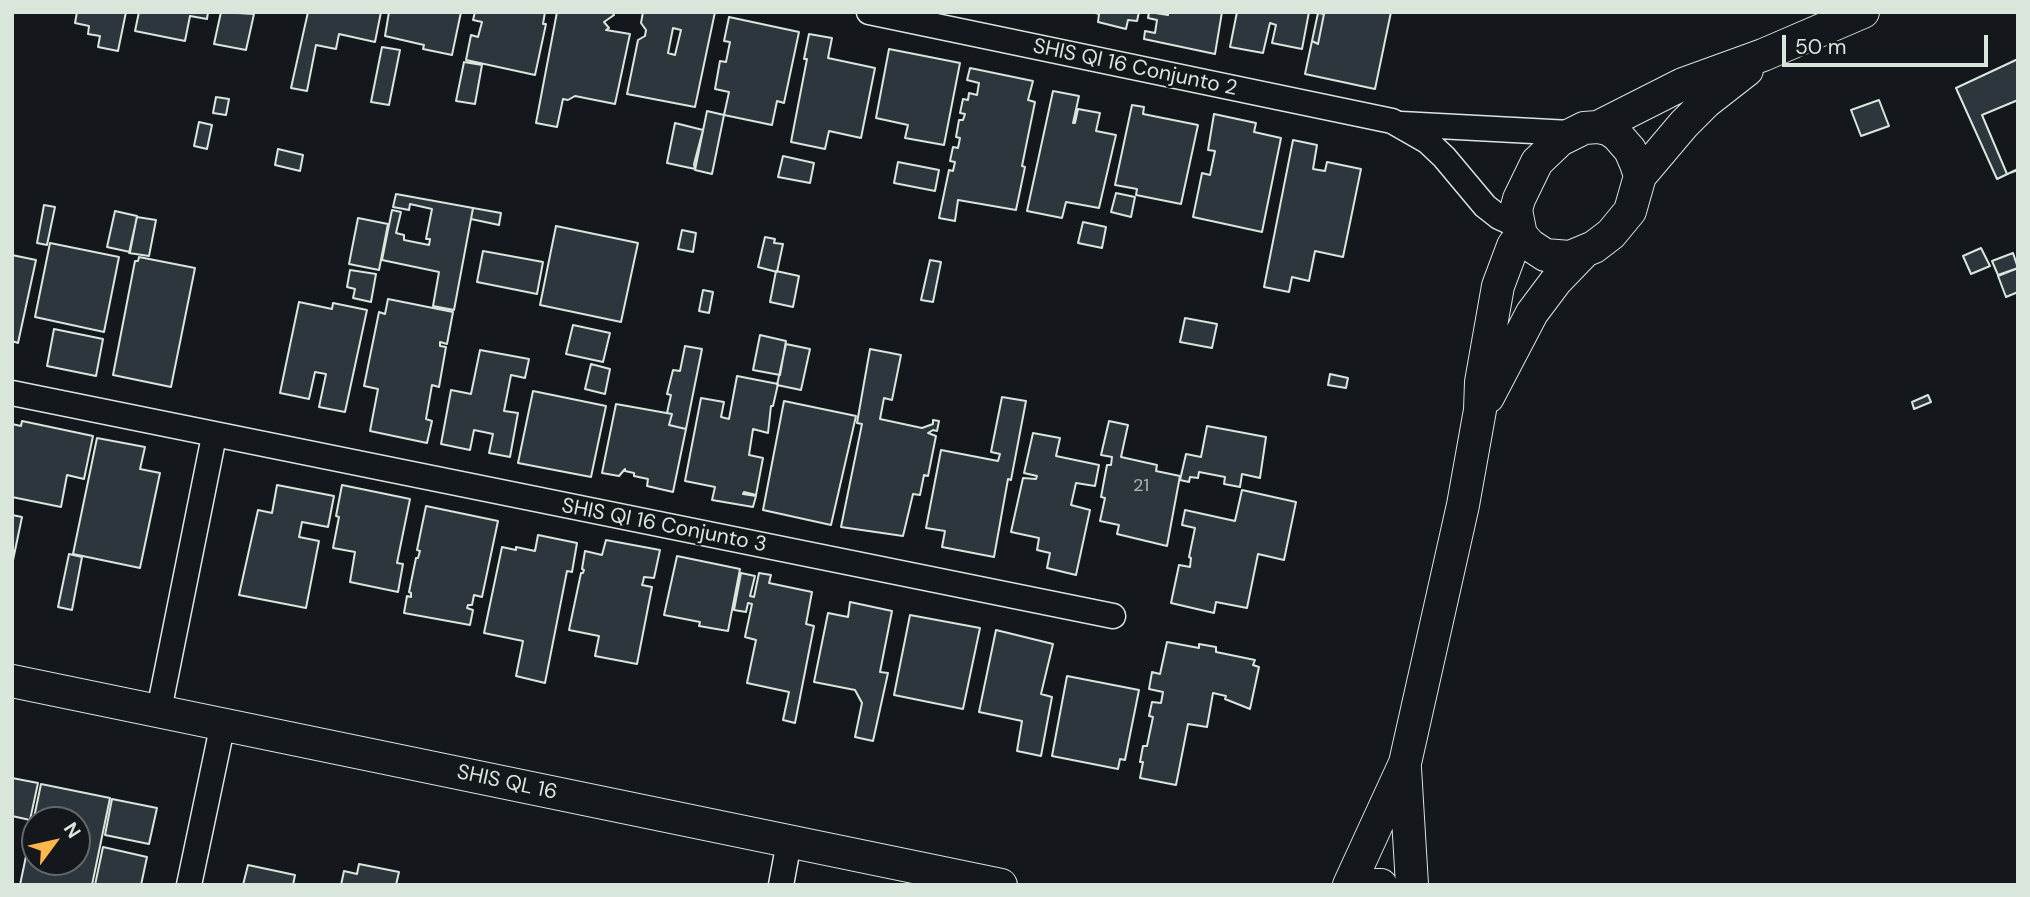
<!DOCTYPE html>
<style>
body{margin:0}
#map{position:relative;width:2030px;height:897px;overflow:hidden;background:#14181c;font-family:"DM Sans",sans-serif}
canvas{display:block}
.frame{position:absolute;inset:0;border:14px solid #d8e6dc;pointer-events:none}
.north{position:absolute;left:21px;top:806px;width:70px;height:70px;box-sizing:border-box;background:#14181c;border:2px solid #626a69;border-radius:50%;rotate:57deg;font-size:19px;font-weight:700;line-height:28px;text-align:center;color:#d8e6dc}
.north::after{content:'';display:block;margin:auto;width:24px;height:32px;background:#ffb74d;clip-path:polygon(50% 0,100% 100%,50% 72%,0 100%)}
.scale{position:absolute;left:1782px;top:35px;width:206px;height:32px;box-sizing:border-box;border:4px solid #d8e6dc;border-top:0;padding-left:9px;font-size:21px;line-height:24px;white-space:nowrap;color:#d8e6dc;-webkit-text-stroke:5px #14181c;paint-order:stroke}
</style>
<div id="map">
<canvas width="2030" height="897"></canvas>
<div class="frame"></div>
<div class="north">N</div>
<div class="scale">50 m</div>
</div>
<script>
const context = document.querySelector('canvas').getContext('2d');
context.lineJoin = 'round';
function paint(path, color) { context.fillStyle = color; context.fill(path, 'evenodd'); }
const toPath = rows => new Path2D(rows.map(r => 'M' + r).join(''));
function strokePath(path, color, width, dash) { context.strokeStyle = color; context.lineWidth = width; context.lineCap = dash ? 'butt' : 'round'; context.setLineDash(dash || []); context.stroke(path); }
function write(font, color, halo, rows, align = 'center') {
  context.font = font + ' "DM Sans",sans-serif'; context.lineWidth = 5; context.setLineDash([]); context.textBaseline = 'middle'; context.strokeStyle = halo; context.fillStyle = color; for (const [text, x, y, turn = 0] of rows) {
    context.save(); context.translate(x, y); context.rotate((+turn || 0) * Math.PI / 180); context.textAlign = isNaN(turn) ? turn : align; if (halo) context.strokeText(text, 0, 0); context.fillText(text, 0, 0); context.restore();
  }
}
const building = toPath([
 [77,12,126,12,118,51,98,47,100,36,88,34,89,26,75,23,77,12],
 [139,12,208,12,207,19,190,16,185,41,135,31,139,12],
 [221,12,254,14,246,50,214,44,221,12],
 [308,12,381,12,375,42,339,34,336,49,316,45,307,91,291,88,308,12],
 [389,12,461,12,452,55,423,49,424,45,385,36,389,12],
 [475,12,545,12,543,24,546,24,535,75,466,60,471,35,478,37,482,22,473,20,475,12],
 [557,12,612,12,614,15,604,22,609,28,606,30,630,34,615,104,575,96,568,100,563,99,557,127,536,123,557,12],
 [643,12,715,12,695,107,627,94,638,40,645,36,646,30,641,23,643,12],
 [673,28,681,30,675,55,668,53,673,28],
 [1092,12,1139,12,1137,21,1128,20,1126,29,1098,22,1099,14,1092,12],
 [1149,12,1168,15,1168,12,1222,12,1215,54,1144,39,1145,31,1155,33,1157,20,1148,18,1149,12],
 [1237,12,1309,12,1302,49,1272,43,1276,25,1270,23,1263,53,1230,47,1237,12],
 [1391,12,1375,89,1305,74,1312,41,1318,44,1324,14,1318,12,1391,12],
 [1318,13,1324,14,1318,44,1312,41,1318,13],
 [729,17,799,32,784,103,777,101,772,125,724,115,729,92,715,89,720,61,726,62,730,42,724,41,729,17],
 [809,34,832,38,828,58,875,68,861,138,829,131,825,149,791,142,807,59,804,59,809,34],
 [382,47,400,50,389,105,371,102,382,47],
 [889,49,960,63,944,145,905,138,908,125,876,118,889,49],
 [2018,59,2018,169,1997,179,1956,88,2018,59],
 [464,62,482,65,475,104,456,101,464,62],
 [970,68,1033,81,1028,100,1035,102,1022,166,1025,167,1016,210,958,200,955,221,939,218,949,170,953,171,955,162,950,161,953,147,958,148,960,138,956,137,959,120,963,120,965,114,960,113,963,99,968,100,969,93,977,95,979,83,967,80,970,68],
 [1053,91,1079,96,1073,123,1075,123,1078,109,1100,113,1096,131,1116,135,1099,208,1066,202,1062,218,1027,211,1053,91],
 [216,97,229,99,226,115,213,113,216,97],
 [1879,100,1889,126,1861,136,1851,110,1879,100],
 [2018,100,2018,170,2007,174,1982,115,2018,100],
 [1132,105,1144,107,1143,114,1198,125,1181,204,1136,195,1137,189,1115,185,1132,105],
 [707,111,724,115,712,174,695,170,707,111],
 [1214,114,1256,123,1254,132,1281,138,1262,232,1193,217,1202,173,1210,175,1215,151,1208,150,1214,114],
 [199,122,212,125,207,149,194,146,199,122],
 [675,123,703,130,694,164,695,169,667,163,675,123],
 [1293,140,1317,145,1313,169,1325,171,1327,162,1361,169,1343,257,1315,251,1309,281,1292,277,1289,292,1264,287,1293,140],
 [278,149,303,155,300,171,275,165,278,149],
 [783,156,814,163,810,183,778,177,783,156],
 [898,162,939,170,935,191,894,183,898,162],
 [1116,193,1135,197,1131,217,1111,212,1116,193],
 [396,194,473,208,454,310,433,306,439,272,382,260,392,210,401,212,396,233,404,235,404,240,429,245,430,239,426,239,432,209,410,204,409,210,393,207,396,194],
 [44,205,55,207,47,245,37,243,44,205],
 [473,208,501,213,499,225,471,219,473,208],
 [115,211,137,216,130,252,107,247,115,211],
 [137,217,156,220,149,256,129,253,137,217],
 [358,218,388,224,379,270,349,264,358,218],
 [1083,222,1106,227,1102,248,1078,243,1083,222],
 [556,226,638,243,621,322,540,305,556,226],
 [682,230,696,233,693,252,678,249,682,230],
 [765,237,775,239,774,243,783,244,777,272,758,267,765,237],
 [50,243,119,257,104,332,35,317,50,243],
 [1981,248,1990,266,1971,274,1963,256,1981,248],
 [483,251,543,262,537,294,477,282,483,251],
 [2013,253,2018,268,1998,275,1992,261,2013,253],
 [12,255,36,260,18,343,12,341,12,255],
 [139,257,195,268,171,387,113,375,135,261,138,261,139,257],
 [930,260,941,262,933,302,921,300,930,260],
 [2018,268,2018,292,2006,297,1998,276,2018,268],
 [350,270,376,274,371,302,353,298,355,289,347,287,350,270],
 [776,271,799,276,793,307,770,302,776,271],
 [703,290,713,292,709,313,699,311,703,290],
 [388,299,453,312,447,344,440,342,440,346,446,347,439,387,432,385,426,419,432,421,427,443,370,431,378,389,364,386,379,312,385,314,388,299],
 [299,302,332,309,333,303,367,310,345,412,319,407,326,374,315,372,309,399,280,393,299,302],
 [1185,318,1217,324,1212,348,1180,342,1185,318],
 [573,325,610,333,603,362,566,354,573,325],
 [54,329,103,339,96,376,47,366,54,329],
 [760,335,786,341,780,375,753,370,760,335],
 [786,344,810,349,801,390,777,385,786,344],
 [685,346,702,349,686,429,669,425,672,414,667,413,671,395,667,394,673,370,680,371,685,346],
 [870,349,901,355,892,400,884,398,880,419,922,428,933,424,933,420,939,421,937,431,933,430,928,433,936,436,928,476,924,475,920,495,913,494,903,536,841,527,862,424,857,423,870,349],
 [480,350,529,359,525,378,511,375,504,411,518,413,510,457,489,453,493,434,474,430,470,450,441,444,451,390,471,394,480,350],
 [591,364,610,369,605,394,585,389,591,364],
 [1330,374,1348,378,1346,388,1328,385,1330,374],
 [737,376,778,384,773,406,771,406,768,433,753,429,749,455,763,458,756,495,744,492,743,494,756,496,753,507,712,500,715,487,685,481,701,398,724,402,721,417,729,419,737,376],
 [533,391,606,406,591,477,518,463,533,391],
 [1928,395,1931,402,1914,409,1912,402,1928,395],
 [1002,397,1026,401,1011,480,1008,479,994,557,942,547,945,531,926,528,941,450,998,461,1000,454,991,452,1002,397],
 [784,401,856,416,831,525,763,510,784,401],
 [616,404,672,414,669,425,686,429,673,492,647,486,648,479,634,476,634,473,625,471,625,469,619,476,602,473,616,404],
 [22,421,93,436,84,479,67,475,61,507,12,497,12,424,21,426,22,421],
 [1109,421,1128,425,1121,457,1157,465,1156,471,1180,476,1167,546,1117,534,1119,525,1100,521,1105,498,1101,497,1107,465,1111,465,1112,457,1101,455,1109,421],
 [1207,426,1266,437,1260,478,1242,474,1240,487,1224,484,1225,477,1199,472,1198,478,1190,477,1189,482,1180,480,1186,454,1201,457,1207,426],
 [1033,433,1060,438,1056,456,1099,465,1095,486,1076,483,1071,505,1090,510,1076,575,1047,568,1050,553,1037,550,1039,538,1011,532,1023,478,1036,479,1037,476,1024,473,1033,433],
 [97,438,145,447,140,469,160,473,140,568,73,554,97,438],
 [277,485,334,496,328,527,302,522,299,537,319,541,306,608,239,595,258,510,272,513,277,485],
 [342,485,410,499,397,563,403,564,398,592,350,582,355,552,333,548,339,517,336,516,342,485],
 [1242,490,1296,502,1284,560,1258,554,1247,608,1216,602,1214,613,1171,603,1179,565,1190,567,1191,558,1189,557,1195,528,1182,525,1185,510,1235,521,1242,490],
 [426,506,498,521,482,597,474,595,472,605,468,605,467,608,473,610,470,625,404,613,407,596,411,597,411,593,409,592,416,558,418,558,420,551,417,550,426,506],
 [12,515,22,517,12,565,12,515],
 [538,535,577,543,572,572,567,571,545,683,516,676,523,641,484,633,502,547,516,550,516,547,535,551,538,535],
 [606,540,660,550,654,578,644,577,643,582,642,585,652,587,637,664,595,656,599,636,569,630,581,573,583,573,584,570,582,569,585,551,602,555,606,540],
 [69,554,82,557,72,610,58,607,69,554],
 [677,556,740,569,728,631,699,626,700,622,664,615,677,556],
 [741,573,755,576,750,596,754,597,759,573,771,575,769,583,812,592,806,624,814,626,795,723,783,720,789,692,747,683,756,640,745,637,752,604,748,603,746,612,734,610,741,573],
 [850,602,892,611,880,672,888,673,873,741,855,737,862,703,855,690,814,682,828,613,848,617,850,602],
 [910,615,980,628,963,709,894,695,910,615],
 [996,630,1053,644,1041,694,1052,697,1041,756,1017,751,1022,721,979,712,996,630],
 [1167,642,1199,648,1199,644,1216,647,1216,652,1255,660,1253,665,1259,667,1250,709,1225,699,1226,696,1213,693,1207,727,1188,724,1176,785,1140,778,1143,762,1140,762,1143,746,1147,746,1153,717,1149,716,1152,702,1161,703,1163,692,1149,689,1152,672,1160,674,1167,642],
 [1067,676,1139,690,1125,760,1120,759,1118,769,1052,756,1067,676],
 [12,778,38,783,30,820,12,816,12,778],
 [41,784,110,798,92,885,20,885,41,784],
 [35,820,77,820,77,862,35,862,35,820],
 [112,799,157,808,149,844,105,835,112,799],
 [103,847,147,857,141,885,95,885,103,847],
 [359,864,399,872,396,885,341,885,344,871,357,874,359,864],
 [248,865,295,875,293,885,243,885,248,865]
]);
paint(building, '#2c363c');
strokePath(building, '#d8e6dc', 2);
const minor = toPath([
 [869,12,1392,121,1427,141,1444,157,1485,206,1499,217,1519,226],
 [1401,124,1570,133],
 [12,393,1113,616],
 [159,710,214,436],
 [189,885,223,723],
 [781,885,789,842]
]);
const tertiary = toPath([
 [1598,127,1608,129,1617,135,1630,150,1636,164,1640,176,1630,211,1611,234,1594,247,1570,257,1545,255,1530,245,1521,235,1516,210,1519,199,1537,162,1560,140,1584,128,1598,127],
 [1598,127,1683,84,1763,55,1863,12],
 [1640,176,1684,124,1706,102,1747,70],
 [1488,397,1532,313,1556,281,1582,254],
 [12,681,1001,885],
 [1405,768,1412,885],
 [1349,885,1405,763,1463,505,1480,410,1481,382,1498,286,1513,246,1521,235],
 [1362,885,1381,885]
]);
strokePath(minor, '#d8e6dc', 27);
strokePath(tertiary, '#d8e6dc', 34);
strokePath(minor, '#14181c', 24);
strokePath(tertiary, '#14181c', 32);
write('18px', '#adbab4', null, [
 ["21",1141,486]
]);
write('21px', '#d8e6dc', '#14181c', [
 ["SHIS QI 16 Conjunto 2",1135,68,12],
 ["SHIS QI 16 Conjunto 3",664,526,11],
 ["SHIS QL 16",507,783,12]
]);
</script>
